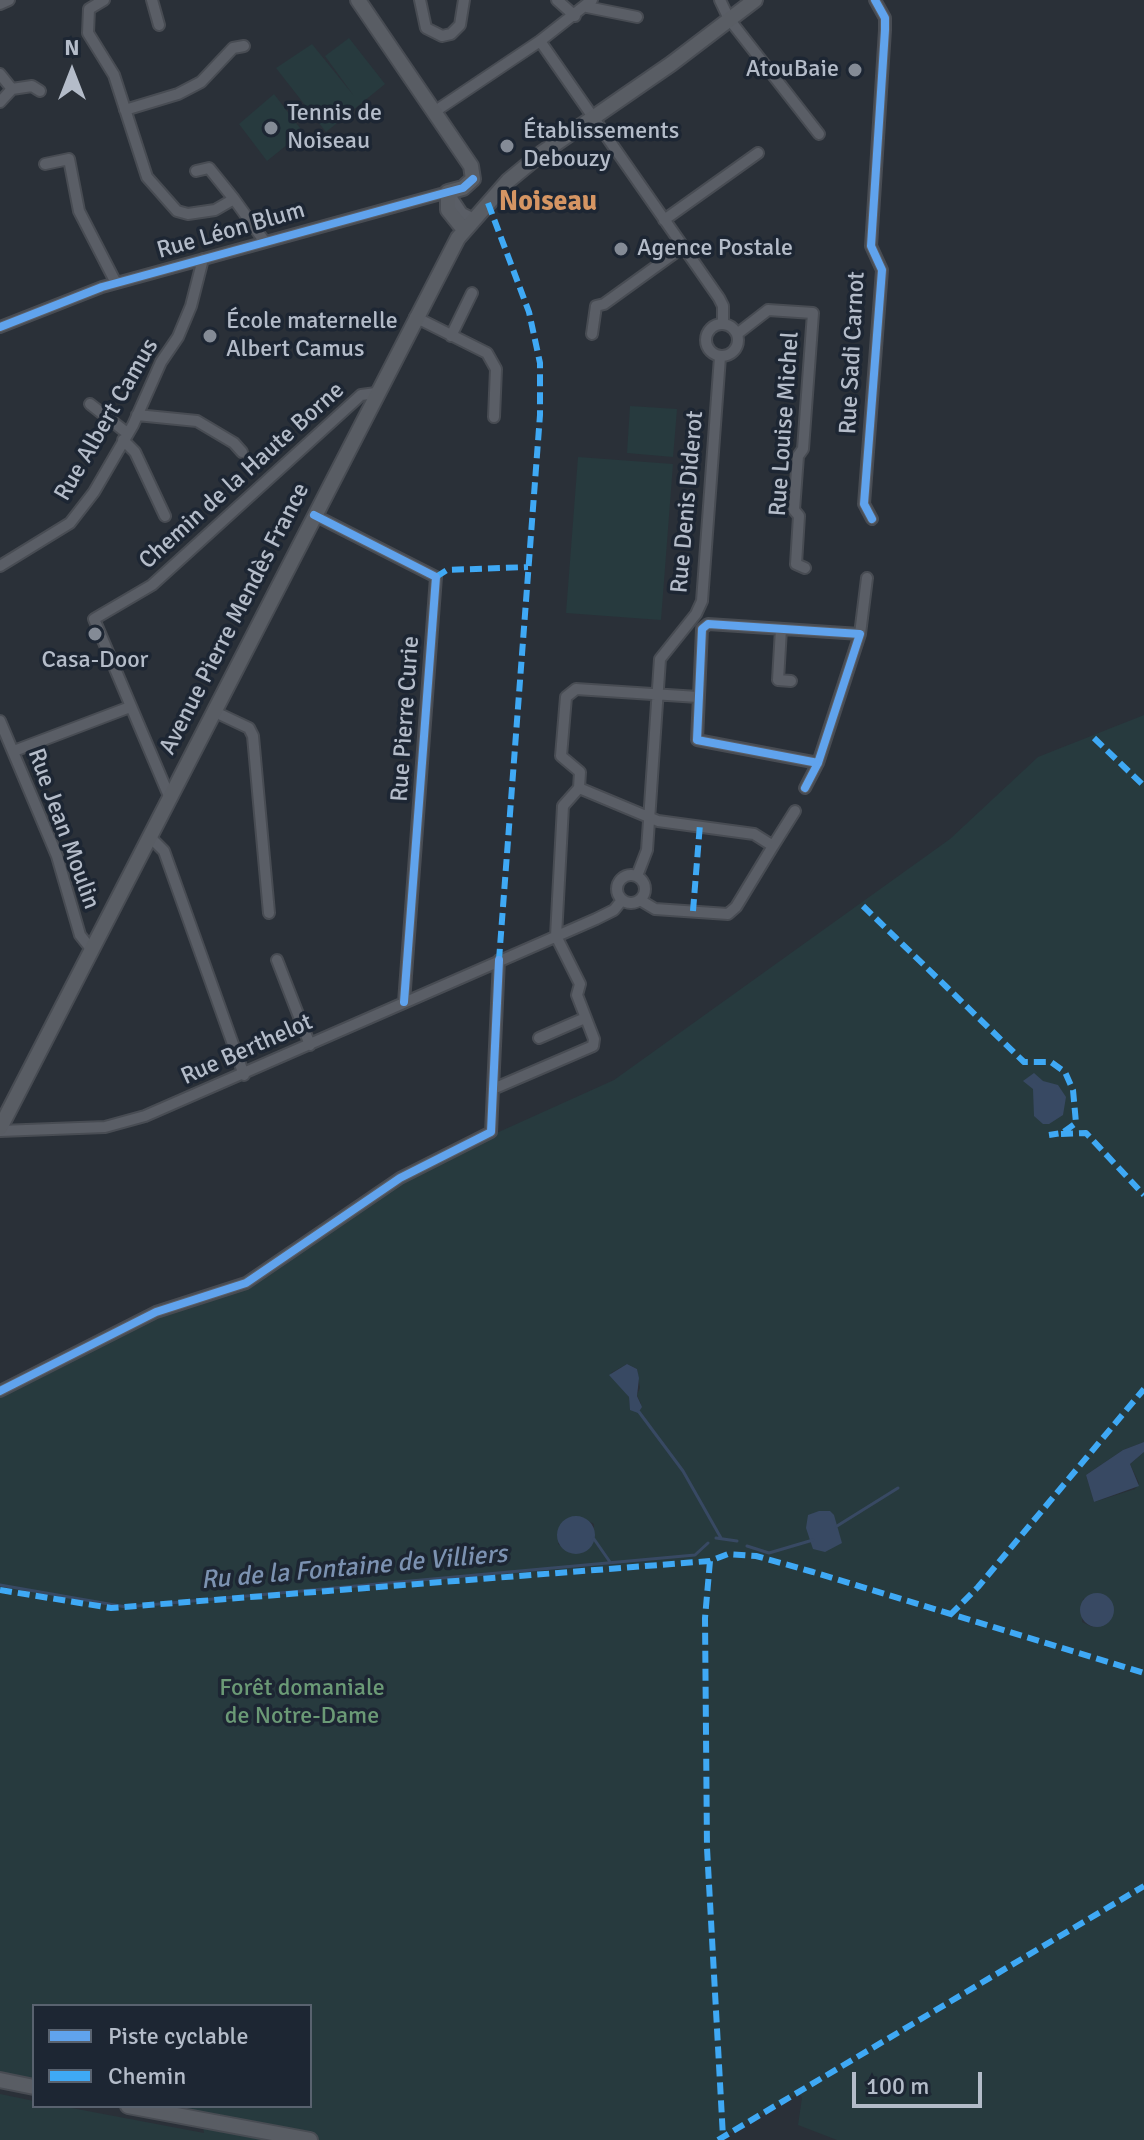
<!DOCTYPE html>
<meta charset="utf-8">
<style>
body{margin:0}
#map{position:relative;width:1144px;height:2140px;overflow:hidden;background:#2a3038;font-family:Signika,sans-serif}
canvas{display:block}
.legend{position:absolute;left:32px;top:2004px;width:280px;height:104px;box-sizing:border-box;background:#1d2633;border:2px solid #59626f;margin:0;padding:10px 14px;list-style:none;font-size:24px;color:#b4bcc9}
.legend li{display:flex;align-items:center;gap:16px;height:40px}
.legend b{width:40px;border:2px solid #59626f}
.north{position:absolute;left:32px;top:32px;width:80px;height:80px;-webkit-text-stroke:6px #1d2633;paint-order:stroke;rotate:0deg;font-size:22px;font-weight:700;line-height:32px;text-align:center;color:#b4bcc9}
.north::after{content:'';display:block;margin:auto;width:28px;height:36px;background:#b4bcc9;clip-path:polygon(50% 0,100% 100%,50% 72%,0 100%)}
.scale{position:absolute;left:852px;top:2072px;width:130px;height:36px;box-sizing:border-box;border:4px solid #b4bcc9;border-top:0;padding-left:10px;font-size:24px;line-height:28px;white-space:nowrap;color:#b4bcc9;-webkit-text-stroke:6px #1d2633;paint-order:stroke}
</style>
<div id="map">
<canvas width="1144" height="2140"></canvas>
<ul class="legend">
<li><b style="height:10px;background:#60a3ed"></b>Piste cyclable</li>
<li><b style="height:10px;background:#3fa9f5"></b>Chemin</li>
</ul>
<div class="north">N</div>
<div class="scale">100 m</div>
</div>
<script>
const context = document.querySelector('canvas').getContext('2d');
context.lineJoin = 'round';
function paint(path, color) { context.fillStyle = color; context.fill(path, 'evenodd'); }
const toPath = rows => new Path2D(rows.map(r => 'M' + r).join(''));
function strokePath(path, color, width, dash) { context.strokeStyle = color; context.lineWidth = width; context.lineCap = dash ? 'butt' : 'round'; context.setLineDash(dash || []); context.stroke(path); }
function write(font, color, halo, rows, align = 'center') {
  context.font = font + ' Signika,sans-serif'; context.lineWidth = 7; context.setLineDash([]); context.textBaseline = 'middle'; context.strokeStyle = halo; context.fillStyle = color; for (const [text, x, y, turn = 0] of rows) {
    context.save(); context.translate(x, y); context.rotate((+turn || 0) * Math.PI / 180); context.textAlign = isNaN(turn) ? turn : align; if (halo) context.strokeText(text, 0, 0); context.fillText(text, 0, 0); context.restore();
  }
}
paint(toPath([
 [349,38,385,84,326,132,276,68,312,44,354,96,325,56],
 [274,94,303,132,267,161,239,124],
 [630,406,677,409,673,457,627,453],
 [578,457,673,464,661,620,566,613],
 [1144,715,1144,1442,1123,1450,1086,1475,1094,1502,1135,1489,1139,1483,1130,1464,1144,1452,1144,2140,837,2140,798,2125,802,2098,799,2093,718,2140,0,2140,0,2094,34,2101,34,2106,61,2106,204,2133,202,2121,128,2106,310,2106,310,2006,34,2006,34,2087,0,2080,0,1394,156,1315,245,1285,399,1177,614,1080,950,839,1038,757],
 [627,1364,637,1369,640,1388,637,1395,641,1404,630,1407,629,1397,611,1373],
 [572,1518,583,1518,594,1524,594,1539,583,1551,571,1553,558,1544],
 [1097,1593,1097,1627,1090,1626,1082,1622,1083,1599]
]), '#273a3e');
paint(toPath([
 [1034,1073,1043,1081,1058,1085,1066,1097,1063,1115,1049,1124,1043,1124,1034,1116,1033,1089,1023,1081],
 [627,1364,637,1369,639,1378,637,1396,642,1407,638,1413,630,1410,629,1397,609,1375],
 [1144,1442,1144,1452,1130,1464,1139,1486,1094,1502,1086,1475,1123,1450],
 [819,1511,830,1511,834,1515,842,1543,825,1552,813,1549,806,1528,808,1515],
 '557 1535a19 19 0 1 1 38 0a19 19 0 1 1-38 0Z',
 '1080 1610a17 17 0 1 1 34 0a17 17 0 1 1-34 0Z'
]), '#384963');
strokePath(toPath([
 [639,1412,683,1471,721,1538],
 [837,1526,898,1488],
 [716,1538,737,1541],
 [594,1539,610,1562],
 [747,1546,769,1553,813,1540],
 [0,1585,126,1607,695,1555,708,1543]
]), '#384963', 3);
const street = toPath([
 [104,0,89,9,88,33,114,75,147,177,177,211,188,214,215,210,234,199,265,242],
 [152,0,159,25],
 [420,0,426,28,442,36,451,34,460,25,464,0],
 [557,0,575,16],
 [720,0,729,19,819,134],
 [0,4,9,0],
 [587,7,637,17],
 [540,41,719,298,723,306,723,324],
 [0,74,12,89],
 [0,102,12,89,32,86,40,91],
 [125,110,178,94,201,82,233,48,244,46],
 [434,112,540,41,592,0],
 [45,164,69,159,79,211,116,283],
 [196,171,209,168,234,199],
 [664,220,758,153],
 [415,317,487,353,496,369,494,417],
 '706 340a16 16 0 1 1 32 0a16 16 0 1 1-32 0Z',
 [0,327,102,287,448,192,462,213,474,219],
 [592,334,596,306,604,304,683,247],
 [737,334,768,310,813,313,803,449,798,456,794,510,799,516,796,564,805,568],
 [451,336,472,293],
 [90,404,127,433],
 [137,415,197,421,234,443,242,452],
 [123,440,135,452,165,516],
 [314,515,436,577,404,1002],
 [872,519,864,504,882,270,871,246,885,30,885,18,875,0],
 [0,566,70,523,94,492,133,425,161,362,178,337,191,306,203,259],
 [781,629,778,680,791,681],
 [860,634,867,578],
 [213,711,249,728,253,736,269,913],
 [0,721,57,856,80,935,91,949],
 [14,751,130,707],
 [579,788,658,821,754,834,773,846,736,907,728,914,655,909,640,900],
 [805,788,818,763,860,634,708,624,702,629,697,740,818,763],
 [169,796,94,619,152,585,361,395,376,393],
 [149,836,164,851,244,1075],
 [773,846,795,811],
 '617 889a14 14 0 1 1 28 0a14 14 0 1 1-28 0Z',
 [637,876,647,850,660,659,696,614,702,601,720,357],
 [277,960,310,1045],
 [539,1038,585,1018],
 [493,1089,593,1046,594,1039,577,995,580,984,556,936,563,806,579,788,580,772,561,756,566,697,576,689,698,697],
 [0,1131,105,1127,145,1116,596,919,614,910,622,900],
 [0,1391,156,1312,246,1283,400,1178,491,1132,499,960]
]);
const secondary = toPath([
 [358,0,471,166,473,179],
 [460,225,448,210,448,192,463,188,473,179],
 [0,1128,458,238,508,181,542,153,671,64,755,0],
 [0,2080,34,2087],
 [128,2106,310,2140]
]);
strokePath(street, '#484c53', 14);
strokePath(secondary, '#484c53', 18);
strokePath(street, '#5a5e66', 10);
strokePath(secondary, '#595d64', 14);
strokePath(toPath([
 [488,203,529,312,540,363,540,415,499,960],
 [436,577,447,570,528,567],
 [1094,738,1144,786],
 [863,906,1024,1062,1051,1062,1065,1072,1073,1090,1076,1123,1062,1133,1049,1135],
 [693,911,700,824],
 [1061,1134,1086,1133,1144,1195],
 [710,1561,705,1618,707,1848,723,2137],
 [0,1590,111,1608,710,1561,728,1554,756,1556,813,1572,1144,1673],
 [950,1615,978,1587,1144,1389],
 [718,2140,1144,1886]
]), '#3fa9f5', 6, [12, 6]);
strokePath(toPath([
 [0,327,102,287,448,192,463,188,473,179],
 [314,515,436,577,404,1002],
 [872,519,864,504,882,270,871,246,885,30,885,18,875,0],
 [805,788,818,763,860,634,708,624,702,629,697,740,818,763],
 [0,1391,156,1312,246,1283,400,1178,491,1132,499,960]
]), '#60a3ed', 8);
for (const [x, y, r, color] of [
 [855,70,8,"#848b96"],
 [271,128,8,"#848b96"],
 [507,146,8,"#848b96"],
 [621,249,8,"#848b96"],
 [210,336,8,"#848b96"],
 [95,634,8,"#848b96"]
]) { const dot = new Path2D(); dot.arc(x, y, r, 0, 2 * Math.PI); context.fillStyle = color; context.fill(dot); strokePath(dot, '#1d2633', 3); }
write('24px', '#b4bcc9', '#1d2633', [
 ["AtouBaie",839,70,"right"],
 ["Tennis de",287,114],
 ["Noiseau",287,142],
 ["Établissements",523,132],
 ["Debouzy",523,160],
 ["Agence Postale",637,249],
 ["École maternelle",226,322],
 ["Albert Camus",226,350],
 ["Casa-Door",95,661,"center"]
], 'left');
write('24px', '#b4bcc9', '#1d2633', [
 ["Rue Léon Blum",231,231,-16],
 ["Rue Sadi Carnot",853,353,-87],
 ["Rue Albert Camus",107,420,-60],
 ["Rue Louise Michel",785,424,-86],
 ["Chemin de la Haute Borne",242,476,-42],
 ["Rue Denis Diderot",688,502,-85],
 ["Avenue Pierre Mendès France",235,619,-63],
 ["Rue Pierre Curie",406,719,-86],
 ["Rue Jean Moulin",63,829,70],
 ["Rue Berthelot",247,1050,-24]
]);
write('24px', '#6b9a76', '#1d2633', [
 ["Forêt domaniale",302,1689],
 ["de Notre-Dame",302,1717]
]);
write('italic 26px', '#7c92b1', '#1d2633', [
 ["Ru de la Fontaine de Villiers",354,1568,-5]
]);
write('bold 28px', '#d59563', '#1d2633', [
 ["Noiseau",548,203]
]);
</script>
